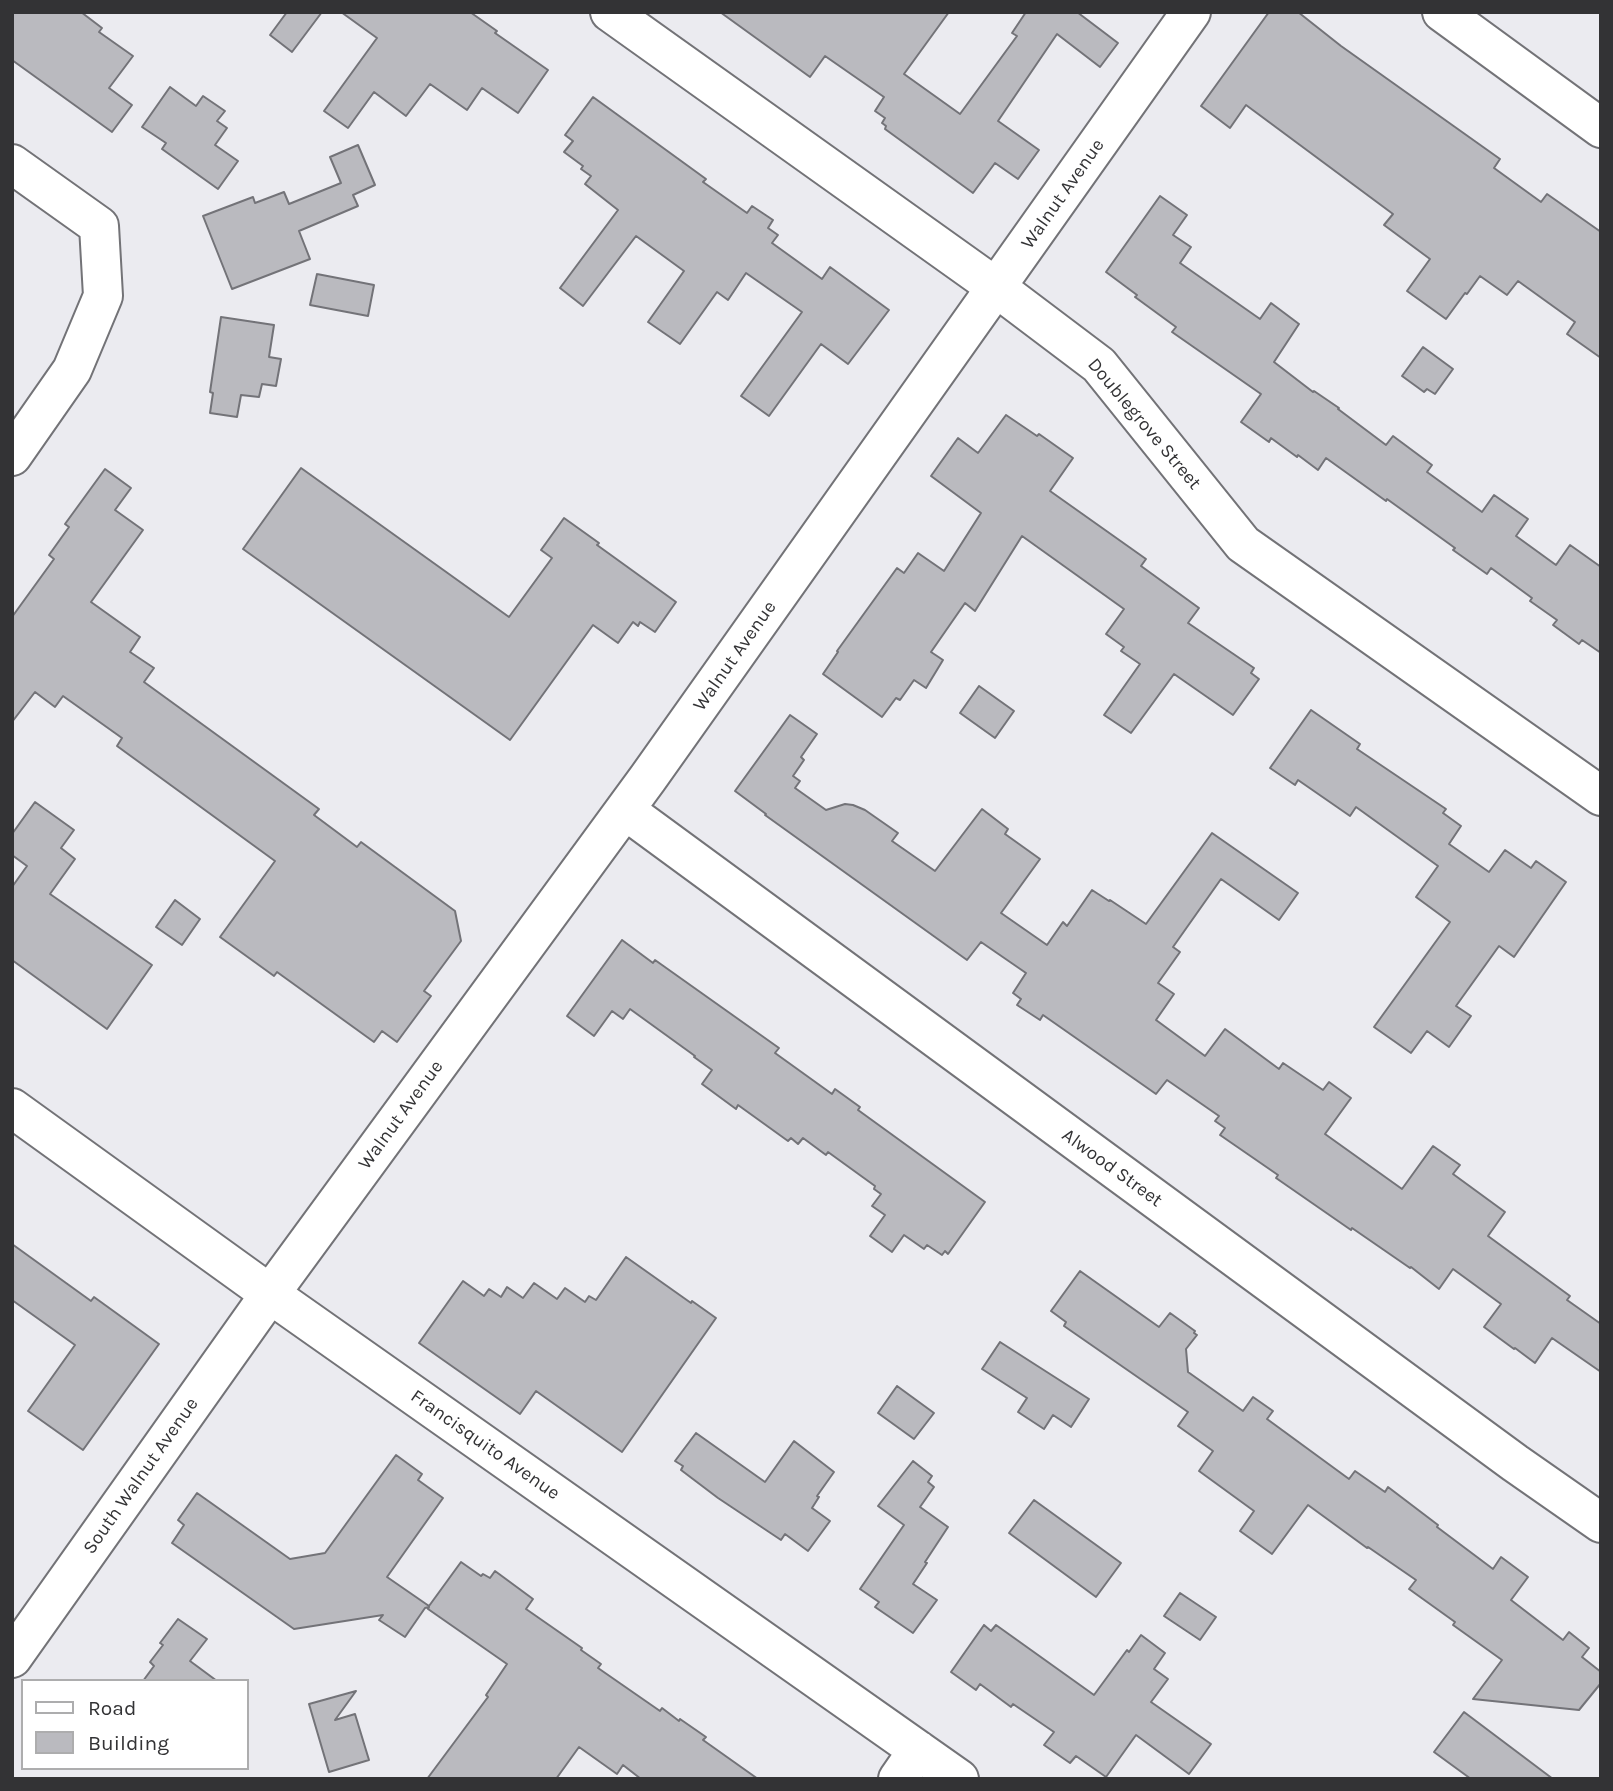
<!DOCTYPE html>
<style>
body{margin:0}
#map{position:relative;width:1613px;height:1791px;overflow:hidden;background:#ebebf0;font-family:Karla,sans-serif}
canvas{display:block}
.frame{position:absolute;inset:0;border:14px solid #333335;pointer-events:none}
.legend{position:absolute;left:21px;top:1679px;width:228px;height:91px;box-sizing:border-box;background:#fff;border:2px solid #adadae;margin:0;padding:9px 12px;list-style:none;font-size:21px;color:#333335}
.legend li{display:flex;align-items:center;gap:14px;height:35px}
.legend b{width:35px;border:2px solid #adadae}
</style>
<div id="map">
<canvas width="1613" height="1791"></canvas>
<div class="frame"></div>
<ul class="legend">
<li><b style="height:9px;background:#fff"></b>Road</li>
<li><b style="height:19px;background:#bababf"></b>Building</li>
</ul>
</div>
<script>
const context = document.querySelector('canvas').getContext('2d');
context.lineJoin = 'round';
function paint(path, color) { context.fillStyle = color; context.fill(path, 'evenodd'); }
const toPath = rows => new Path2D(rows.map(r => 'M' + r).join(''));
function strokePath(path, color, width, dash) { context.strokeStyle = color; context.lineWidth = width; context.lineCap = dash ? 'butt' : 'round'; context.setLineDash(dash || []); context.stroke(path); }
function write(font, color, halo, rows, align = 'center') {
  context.font = font + ' Karla,sans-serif'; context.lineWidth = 5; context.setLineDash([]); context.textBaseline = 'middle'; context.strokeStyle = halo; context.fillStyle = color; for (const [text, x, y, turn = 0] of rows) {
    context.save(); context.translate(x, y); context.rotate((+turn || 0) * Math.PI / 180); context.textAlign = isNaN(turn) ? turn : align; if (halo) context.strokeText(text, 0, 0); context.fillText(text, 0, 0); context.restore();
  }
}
const building = toPath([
 [12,12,81,12,102,28,99,32,133,56,109,88,132,105,112,132,12,60,12,12],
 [287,12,322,12,292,52,270,35,287,12],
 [341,12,470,12,497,31,495,33,548,70,518,113,482,88,467,110,430,84,406,116,374,92,348,128,324,111,377,38,341,12],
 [720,12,949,12,904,74,960,114,1017,36,1012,33,1026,12,1077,12,1118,43,1100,67,1057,34,998,121,1039,150,1018,179,995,163,973,193,885,129,886,126,882,123,885,118,875,111,884,97,825,56,810,77,720,12],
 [1269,12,1298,12,1341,46,1500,159,1494,168,1541,202,1547,194,1601,232,1601,358,1567,334,1575,322,1518,281,1507,295,1480,276,1467,294,1465,293,1446,319,1407,291,1430,259,1384,225,1393,214,1246,105,1230,128,1201,106,1269,12],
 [170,87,196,106,203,96,225,111,217,121,227,128,215,145,238,161,218,189,162,149,166,143,142,127,170,87],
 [593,97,706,179,703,182,747,213,752,206,773,220,768,228,778,235,772,243,822,279,830,267,889,310,848,364,821,344,769,416,741,396,802,312,746,273,728,300,717,292,680,344,648,322,684,271,636,236,583,306,560,288,618,210,585,184,591,176,581,169,583,166,564,152,573,141,565,135,593,97],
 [358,145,375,185,353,195,358,206,299,231,310,259,232,289,203,216,253,197,255,203,284,192,289,204,341,183,330,157,358,145],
 [1160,196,1187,215,1173,235,1191,247,1180,263,1260,319,1271,303,1299,324,1274,362,1313,392,1314,391,1339,408,1338,409,1386,445,1393,436,1432,465,1427,472,1482,512,1494,495,1528,519,1516,536,1556,565,1570,545,1601,567,1601,653,1582,640,1579,644,1553,625,1557,620,1530,601,1532,598,1491,568,1487,574,1453,550,1455,548,1387,499,1386,501,1326,458,1318,470,1298,455,1297,457,1271,438,1269,442,1241,422,1261,394,1172,332,1176,327,1135,297,1137,295,1106,272,1160,196],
 [317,274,374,285,368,316,310,305,317,274],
 [221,317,274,325,269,357,281,359,276,386,262,384,259,397,241,395,237,417,210,413,213,393,210,392,221,317],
 [1423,347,1453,369,1435,394,1427,389,1424,392,1402,376,1423,347],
 [1006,415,1037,436,1039,434,1073,458,1050,491,1146,559,1141,566,1199,608,1188,623,1254,668,1251,673,1259,679,1233,715,1174,674,1131,733,1104,715,1140,664,1121,651,1124,647,1106,634,1124,609,1022,536,975,611,965,603,931,652,943,660,926,688,914,680,900,700,896,698,882,717,823,674,838,652,837,651,897,568,904,573,918,553,944,571,981,513,931,476,958,438,978,453,1006,415],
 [301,468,509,617,552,558,541,550,564,518,599,543,597,545,676,602,655,632,640,622,638,626,633,622,618,643,593,625,510,740,243,549,301,468],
 [105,469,131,488,115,510,143,530,91,602,140,637,130,652,154,668,144,682,319,809,314,815,357,847,361,842,455,911,461,941,424,991,431,996,397,1042,382,1031,374,1042,277,972,274,976,220,937,275,861,117,746,122,738,63,696,55,707,35,692,12,722,12,617,54,559,49,555,69,527,65,524,105,469],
 [979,686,1014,711,995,738,960,713,979,686],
 [1311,710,1360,744,1357,749,1446,809,1443,813,1461,826,1449,844,1489,872,1505,850,1531,868,1536,861,1566,882,1514,957,1499,946,1456,1006,1471,1016,1449,1047,1427,1031,1411,1053,1374,1027,1450,922,1416,897,1438,866,1356,807,1350,816,1298,780,1295,785,1270,768,1311,710],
 [790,715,817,734,801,757,804,760,793,776,800,781,795,788,826,810,845,804,853,805,865,810,898,833,892,841,935,871,982,809,1008,829,1005,834,1040,859,1001,913,1047,945,1063,922,1067,926,1092,890,1109,901,1110,900,1146,924,1212,833,1298,893,1279,920,1221,879,1173,947,1180,952,1158,983,1174,994,1156,1020,1205,1056,1225,1029,1279,1069,1283,1063,1323,1090,1329,1082,1351,1098,1325,1134,1402,1189,1433,1146,1460,1165,1453,1174,1505,1212,1488,1236,1570,1296,1567,1300,1601,1324,1601,1372,1552,1338,1535,1363,1515,1348,1514,1349,1484,1327,1501,1304,1453,1269,1439,1289,1411,1267,1410,1268,1352,1228,1351,1230,1276,1178,1278,1175,1220,1135,1225,1128,1215,1121,1219,1116,1167,1080,1156,1094,1043,1015,1040,1020,1017,1005,1021,999,1013,993,1026,973,981,942,967,960,765,815,766,814,735,791,790,715],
 [35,802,74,830,61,848,75,859,50,894,152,965,107,1029,12,960,12,887,27,866,12,855,12,834,35,802],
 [175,900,200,919,182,945,156,927,175,900],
 [622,940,653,963,655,960,779,1048,775,1053,832,1094,835,1089,860,1107,858,1110,985,1202,948,1254,945,1251,942,1255,927,1245,924,1249,904,1235,892,1252,870,1236,885,1215,872,1206,881,1194,874,1189,875,1186,828,1152,826,1155,803,1138,798,1144,791,1138,788,1141,738,1105,736,1109,702,1084,712,1070,694,1057,695,1056,630,1009,623,1019,612,1011,594,1036,567,1016,622,940],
 [12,1244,91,1301,94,1297,159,1344,83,1450,28,1411,75,1345,12,1300,12,1244],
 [626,1257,691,1303,692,1301,716,1318,622,1452,536,1391,520,1414,419,1343,463,1281,484,1296,489,1289,501,1297,507,1287,523,1298,534,1283,557,1299,565,1288,585,1302,589,1296,596,1300,626,1257],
 [1080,1271,1159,1327,1170,1313,1195,1331,1194,1333,1197,1335,1186,1349,1188,1372,1243,1411,1253,1397,1273,1411,1267,1419,1349,1479,1355,1471,1385,1492,1388,1487,1438,1525,1437,1527,1493,1569,1501,1557,1528,1577,1511,1600,1563,1640,1569,1632,1589,1648,1582,1657,1601,1672,1601,1683,1579,1710,1473,1699,1502,1660,1453,1625,1455,1622,1409,1589,1416,1580,1368,1547,1367,1548,1308,1505,1272,1554,1240,1531,1254,1511,1199,1471,1213,1451,1178,1426,1188,1412,1064,1326,1066,1322,1051,1311,1080,1271],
 [1000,1342,1089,1399,1071,1427,1053,1415,1044,1429,1018,1412,1027,1398,982,1369,1000,1342],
 [897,1386,934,1413,914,1439,878,1413,897,1386],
 [696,1433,765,1482,794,1441,834,1472,817,1496,819,1497,812,1508,830,1521,808,1551,785,1534,781,1540,718,1498,681,1470,683,1466,675,1461,696,1433],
 [396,1455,422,1474,418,1480,443,1498,387,1577,429,1606,461,1562,481,1576,483,1574,490,1578,495,1571,533,1599,526,1609,582,1648,581,1650,601,1664,598,1668,660,1711,662,1708,679,1721,680,1719,706,1737,703,1740,758,1779,641,1779,623,1765,617,1774,579,1747,556,1779,427,1779,488,1697,486,1695,507,1664,428,1609,429,1607,425,1608,405,1637,379,1620,383,1615,294,1629,172,1543,184,1525,178,1520,197,1493,290,1559,325,1553,396,1455],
 [913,1461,932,1476,928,1482,934,1487,920,1507,948,1527,925,1562,927,1563,913,1584,937,1600,913,1633,875,1607,879,1602,860,1589,904,1525,878,1506,913,1461],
 [1034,1500,1121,1563,1096,1597,1009,1533,1034,1500],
 [1180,1593,1216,1617,1200,1640,1164,1616,1180,1593],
 [178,1619,207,1639,190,1661,217,1681,143,1681,154,1666,150,1662,163,1645,160,1643,178,1619],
 [984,1625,991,1631,996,1625,1094,1695,1127,1650,1129,1652,1141,1635,1165,1653,1154,1669,1168,1679,1151,1702,1211,1744,1189,1774,1136,1735,1106,1777,1076,1756,1070,1763,1044,1745,1054,1732,1013,1704,1011,1707,980,1684,976,1690,951,1672,984,1625],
 [356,1691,335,1720,355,1714,369,1760,329,1772,309,1704,356,1691],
 [1464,1712,1553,1779,1471,1779,1434,1752,1464,1712]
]);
paint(building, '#bababf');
strokePath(building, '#737378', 2);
const minor = toPath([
 [610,12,997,288,1099,365,1243,544,1601,796],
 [1442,12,1601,128],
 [12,164,99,226,103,296,72,370,12,456],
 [625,810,1515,1463,1601,1523],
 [12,1108,270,1294,959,1779],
 [12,1658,270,1294,648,778,1191,12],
 [898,1779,918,1750]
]);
strokePath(minor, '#737377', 42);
strokePath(minor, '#fff', 38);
write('19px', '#333335', '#fff', [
 ["Walnut Avenue",1063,194,-55],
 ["Doublegrove Street",1144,424,50],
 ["Walnut Avenue",735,656,-55],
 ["Walnut Avenue",401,1115,-54],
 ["Alwood Street",1112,1168,36],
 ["Francisquito Avenue",485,1445,35],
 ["South Walnut Avenue",141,1476,-55]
]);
</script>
